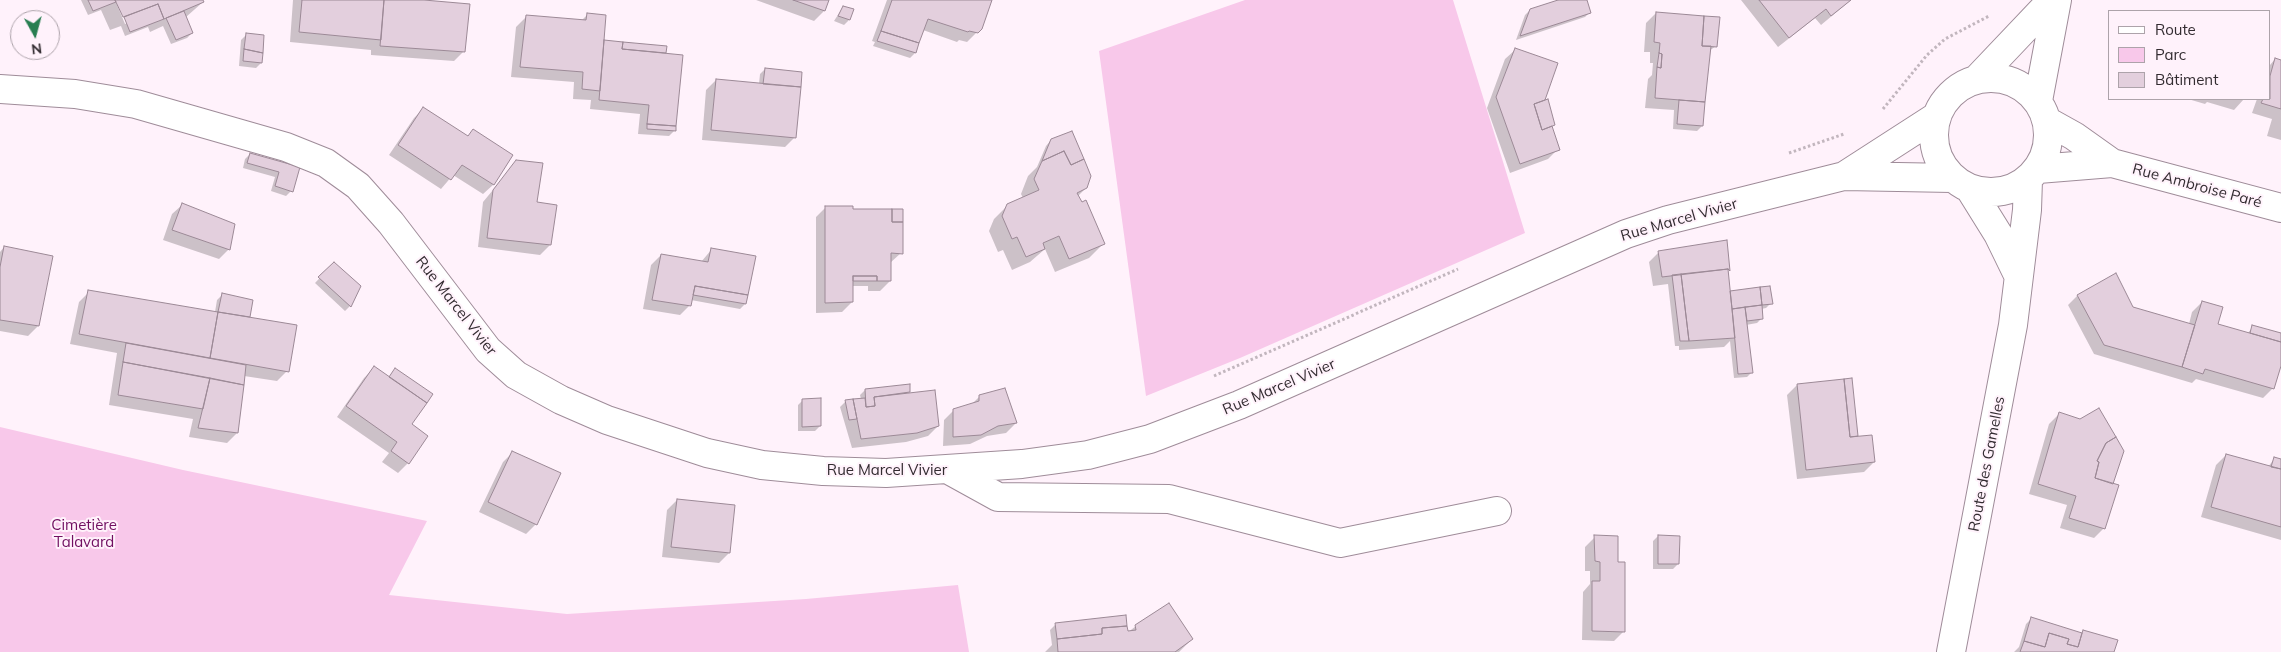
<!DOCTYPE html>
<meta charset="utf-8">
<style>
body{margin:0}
#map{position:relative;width:2281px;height:652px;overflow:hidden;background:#fff2fb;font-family:Mulish,sans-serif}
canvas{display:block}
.legend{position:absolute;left:2108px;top:10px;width:162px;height:90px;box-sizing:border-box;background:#fff2fb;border:1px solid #ada3aa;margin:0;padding:6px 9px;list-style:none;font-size:15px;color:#332c31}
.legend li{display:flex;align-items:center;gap:10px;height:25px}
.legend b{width:25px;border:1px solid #ada3aa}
.north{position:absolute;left:10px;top:10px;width:50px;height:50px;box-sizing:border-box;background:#fff2fb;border:1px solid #ada3aa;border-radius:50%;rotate:173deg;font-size:14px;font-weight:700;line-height:20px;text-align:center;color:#332c31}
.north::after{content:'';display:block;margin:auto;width:18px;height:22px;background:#287e51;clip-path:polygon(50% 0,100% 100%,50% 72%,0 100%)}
</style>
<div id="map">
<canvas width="2281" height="652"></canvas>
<ul class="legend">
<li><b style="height:6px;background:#fff"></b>Route</li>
<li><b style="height:14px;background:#f8c8ea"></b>Parc</li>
<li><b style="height:14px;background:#e3cfdd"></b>Bâtiment</li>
</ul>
<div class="north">N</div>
</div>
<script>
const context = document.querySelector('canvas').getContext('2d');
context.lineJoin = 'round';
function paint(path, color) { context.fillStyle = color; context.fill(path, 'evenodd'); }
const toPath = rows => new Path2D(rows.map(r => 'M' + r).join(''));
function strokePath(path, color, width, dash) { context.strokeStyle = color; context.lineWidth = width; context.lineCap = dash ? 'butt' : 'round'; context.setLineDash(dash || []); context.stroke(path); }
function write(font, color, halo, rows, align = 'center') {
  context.font = font + ' Mulish,sans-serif'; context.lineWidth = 4; context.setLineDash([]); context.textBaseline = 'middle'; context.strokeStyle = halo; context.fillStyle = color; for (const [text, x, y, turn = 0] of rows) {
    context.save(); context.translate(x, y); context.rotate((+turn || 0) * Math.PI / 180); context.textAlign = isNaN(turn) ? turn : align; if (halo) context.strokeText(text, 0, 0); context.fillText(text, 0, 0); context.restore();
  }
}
paint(toPath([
 [1245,0,1453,0,1525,233,1240,358,1146,396,1099,51],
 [0,427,183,470,427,521,389,595,567,614,806,599,958,585,969,652,0,652]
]), '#f8c8ea');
paint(toPath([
 [81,0,115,0,125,24,128,23,118,0,202,0,203,2,186,17,192,33,187,38,171,44,163,26,150,32,148,27,125,36,121,26,110,30,101,10,88,15],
 [293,0,410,0,464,51,454,61,371,55,371,50,290,42],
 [756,0,828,0,824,11,814,21],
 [887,0,991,0,981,28,967,42,959,40,957,42,923,30,915,53,910,58,873,46,875,42,872,41],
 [1562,0,1586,0,1590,12,1585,17,1516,40,1525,15,1530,10],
 [1741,0,1851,0,1821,25,1815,18,1778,47],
 [843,7,852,10,849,20,844,25,834,21],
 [1656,13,1716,46,1709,51,1702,126,1697,131,1673,129,1674,110,1645,108,1648,79,1652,75,1653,63,1650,63,1650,52,1644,52,1646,23],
 [587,15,603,41,665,47,663,55,674,131,669,136,638,134,640,114,590,109,591,100,573,99,574,82,511,77,516,27,526,17,581,21],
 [246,35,261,63,256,68,239,66,241,40],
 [1515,50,1557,64,1543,102,1553,125,1551,127,1558,149,1548,159,1510,173,1487,108,1505,59],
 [2275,59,2281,61,2281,140,2267,136,2272,119,2252,113,2257,99,2270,99,2270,65],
 [765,69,795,137,785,147,702,140,706,90,716,80,759,84,760,74],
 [2188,99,2244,99,2234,110,2207,102,2205,104],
 [424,108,467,137,473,130,512,155,493,185,483,194,453,175,441,189,389,155,414,118],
 [1051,140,1086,188,1078,196,1103,244,1089,258,1055,272,1045,249,1030,262,1012,270,1003,250,998,252,989,231,994,219,1008,205,1023,198,1021,194,1028,176,1037,167,1046,146],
 [250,154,298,168,291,191,286,196,271,191,275,177,243,168,245,159],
 [517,161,536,203,555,206,550,245,540,255,478,247,483,202],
 [182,205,229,249,219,259,163,240,172,214],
 [826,207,852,210,901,253,890,263,890,281,880,291,868,291,868,286,852,286,852,302,842,312,816,313,816,217],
 [4,247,52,257,38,326,28,336,0,331,0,252],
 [712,249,745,304,740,309,691,300,690,305,680,315,643,309,651,265,661,255,701,262],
 [1659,252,1730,292,1771,303,1766,308,1761,309,1762,318,1757,323,1746,325,1752,372,1747,377,1734,378,1730,341,1724,347,1679,350,1679,346,1675,346,1668,284,1653,286,1649,262],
 [334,263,360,286,350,306,345,311,315,283],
 [89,292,215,312,217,300,222,295,251,300,248,318,287,371,277,381,244,376,237,433,227,443,189,437,193,419,109,405,117,353,70,344,79,302],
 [2077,296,2132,308,2189,324,2192,312,2202,302,2217,325,2247,334,2253,327,2281,334,2281,361,2273,388,2263,398,2196,379,2192,383,2094,354,2068,305],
 [374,368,388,378,396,369,410,425,426,436,408,463,398,473,382,462,389,453,337,417,364,378],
 [1797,385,1857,435,1855,438,1874,462,1864,472,1797,479,1787,395],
 [865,390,909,392,906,394,938,426,928,436,906,442,852,448,840,407,845,402,861,399,860,395],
 [980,396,1016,423,1006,433,987,436,970,444,943,446,944,420,954,410,972,404],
 [803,400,820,426,815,431,798,431,798,405],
 [2059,414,2104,528,2094,538,2060,528,2067,505,2029,494,2049,424],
 [513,452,536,524,526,534,479,512,503,462],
 [2226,455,2268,467,2275,458,2281,460,2281,540,2201,517,2216,465],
 [677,500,729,553,719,563,662,557,667,510],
 [1658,536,1678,564,1673,569,1653,569,1653,541],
 [1595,537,1617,563,1624,631,1614,641,1582,640,1583,592,1590,584,1590,571,1585,571,1585,547],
 [2031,619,2081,634,2083,632,2113,652,2014,652,2019,647,2026,624],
 [1055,625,1127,633,1136,626,1192,639,1179,652,1045,652,1052,645,1050,630]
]), '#0003');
const building = toPath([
 [88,0,115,0,116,2,93,11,88,0],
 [115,0,203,0,204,2,164,19,158,4,123,17,115,0],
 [302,0,384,0,381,40,299,32,302,0],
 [384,0,424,0,470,4,465,52,380,46,384,0],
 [793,0,829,0,825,11,793,0],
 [892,0,992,0,982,29,978,33,969,31,968,32,928,19,919,43,881,31,892,0],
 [1558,0,1587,0,1591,13,1520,36,1530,9,1558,0],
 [1759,0,1851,0,1831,16,1826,9,1789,38,1759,0],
 [158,4,164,19,130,32,124,17,158,4],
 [843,6,854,9,850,20,838,16,843,6],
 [184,11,193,33,176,40,166,18,184,11],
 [1656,12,1704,16,1702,46,1711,46,1705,102,1655,98,1657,67,1661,68,1662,54,1659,53,1660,43,1654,42,1656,12],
 [587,13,606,15,600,91,582,89,583,72,520,67,526,15,586,20,587,13],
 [1704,16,1720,17,1717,47,1702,46,1704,16],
 [881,31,919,43,916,53,877,41,881,31],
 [246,33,264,35,263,53,244,49,246,33],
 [604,40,623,42,622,49,683,55,676,126,647,124,649,105,599,100,604,40],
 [623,42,667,46,666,53,622,49,623,42],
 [1515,48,1558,63,1545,100,1534,104,1542,130,1552,126,1560,150,1520,164,1496,97,1515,48],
 [244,49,263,53,262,63,243,61,244,49],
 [1659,53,1662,54,1661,68,1657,67,1659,53],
 [2275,58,2281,60,2281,109,2261,103,2263,99,2270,99,2270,76,2275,58],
 [765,68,802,72,801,87,763,84,765,68],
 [716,79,801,87,796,138,711,130,716,79],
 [1548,99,1555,125,1542,130,1534,104,1548,99],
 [1679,100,1705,102,1703,126,1677,124,1679,100],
 [423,107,468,136,473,129,513,155,494,185,462,165,451,180,398,145,423,107],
 [647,124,676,126,676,131,647,129,647,124],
 [1072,131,1084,159,1071,165,1064,151,1042,161,1051,139,1072,131],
 [1064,151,1071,165,1084,159,1091,176,1087,188,1077,193,1082,202,1086,200,1105,244,1069,259,1059,236,1043,243,1045,249,1026,257,1017,237,1012,239,1002,216,1007,204,1039,190,1034,179,1042,161,1064,151],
 [250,153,300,167,293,192,275,186,279,172,247,163,250,153],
 [516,160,543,163,537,202,557,205,551,245,487,238,493,190,516,160],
 [182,203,235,224,230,250,172,230,182,203],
 [825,206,853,206,853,209,892,209,892,222,903,222,903,254,891,253,891,281,877,281,877,276,853,276,853,302,825,303,825,206],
 [892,209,903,209,903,222,892,222,892,209],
 [1727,240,1730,271,1728,269,1662,277,1658,251,1727,240],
 [4,246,53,256,39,326,0,320,0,267,4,246],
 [711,248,756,256,748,295,695,286,691,306,652,300,661,254,708,262,711,248],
 [334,262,361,286,351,307,318,277,334,262],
 [1728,269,1735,338,1689,341,1681,274,1728,269],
 [2116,273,2133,307,2195,325,2182,367,2104,345,2077,295,2116,273],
 [1681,274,1689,341,1680,341,1672,275,1681,274],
 [853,276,877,276,877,281,853,281,853,276],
 [695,286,748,295,746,304,693,295,695,286],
 [1770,286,1773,304,1762,305,1760,287,1770,286],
 [1760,287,1762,305,1732,309,1730,291,1760,287],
 [88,290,218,312,210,358,79,334,88,290],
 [222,293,253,300,250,317,218,312,222,293],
 [2202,301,2223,307,2218,324,2281,342,2281,366,2274,389,2205,369,2203,374,2182,367,2202,301],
 [1762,305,1763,319,1747,321,1745,307,1762,305],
 [1745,307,1753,373,1738,374,1732,309,1745,307],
 [218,312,297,325,289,372,210,358,218,312],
 [2252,325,2281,333,2281,342,2250,333,2252,325],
 [126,343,246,365,244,385,123,362,126,343],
 [123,362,210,378,203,409,118,395,123,362],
 [374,366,427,403,412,424,428,436,409,464,391,451,397,442,346,406,374,366],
 [395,368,433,394,427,403,389,377,395,368],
 [210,378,244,385,238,433,198,428,210,378],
 [1852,378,1858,436,1850,437,1844,379,1852,378],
 [1844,379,1850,437,1872,435,1875,462,1806,470,1797,384,1844,379],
 [910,384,910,392,874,397,875,406,866,407,865,389,910,384],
 [1005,388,1017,423,998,426,981,435,953,437,953,409,979,401,979,395,1005,388],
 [935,390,939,426,917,433,861,439,853,399,865,398,866,407,875,406,874,397,935,390],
 [821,398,821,426,802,427,802,399,821,398],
 [853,399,857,419,849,420,845,400,853,399],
 [2099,408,2116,437,2106,443,2097,461,2099,462,2095,478,2119,485,2105,529,2069,518,2076,496,2038,484,2059,412,2080,419,2099,408],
 [2116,437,2124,451,2113,484,2095,478,2099,462,2097,461,2106,443,2116,437],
 [512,451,561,473,537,525,488,502,512,451],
 [2226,454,2281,469,2281,527,2211,507,2226,454],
 [2274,457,2281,459,2281,469,2271,467,2274,457],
 [677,499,735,505,730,553,671,547,677,499],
 [1594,535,1618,536,1618,562,1625,562,1625,632,1592,631,1592,581,1600,581,1600,562,1595,561,1594,535],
 [1658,535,1680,536,1679,564,1658,564,1658,535],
 [1169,603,1193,639,1175,652,1058,652,1057,639,1102,634,1102,628,1127,626,1128,631,1136,630,1135,625,1169,603],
 [1126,615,1127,626,1102,628,1102,634,1057,639,1055,623,1126,615],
 [2031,617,2082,633,2078,647,2067,644,2069,639,2049,633,2045,647,2024,641,2031,617],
 [2083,630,2118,640,2114,652,2020,652,2024,641,2045,647,2049,633,2069,639,2067,644,2078,647,2083,630]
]);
paint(building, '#e3cfdd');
strokePath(building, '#9c8996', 1);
const minor = toPath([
 '1934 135a57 57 0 1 1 114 0a57 57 0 1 1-114 0Z',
 [1977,79,2052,0],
 [0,89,75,94,136,104,286,147,326,163,358,186,391,223,488,350,516,375,561,400,607,420,707,453,762,465,823,471,886,473,1022,464,1088,455,1150,439,1239,405,1626,234,1668,220,1844,176,1952,178],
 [2038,101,2057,0],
 [2047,121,2074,136,2112,163],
 [2038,169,2112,163,2281,208],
 [1844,176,1937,116],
 [1970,189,1998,234,2018,275],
 [949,470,998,497,1169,499,1340,543,1497,511],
 [1951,652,2013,325,2027,210,2028,180]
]);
strokePath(minor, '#9f8c99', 30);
strokePath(toPath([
 [1883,109,1927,55,1945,39,1989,16],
 [1789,153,1844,134],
 [1214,376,1458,269]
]), '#c2b6be', 3, [2.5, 2.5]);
strokePath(minor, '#fff', 28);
write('15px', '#332c31', '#fff2fb', [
 ["Rue Ambroise Paré",2197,186,15],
 ["Rue Marcel Vivier",1679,220,-16],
 ["Rue Marcel Vivier",456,306,52],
 ["Rue Marcel Vivier",1279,387,-23],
 ["Route des Gamelles",1987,464,-79],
 ["Rue Marcel Vivier",887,470]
]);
write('15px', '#710f61', '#fff2fb', [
 ["Cimetière",84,525],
 ["Talavard",84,542]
]);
</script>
